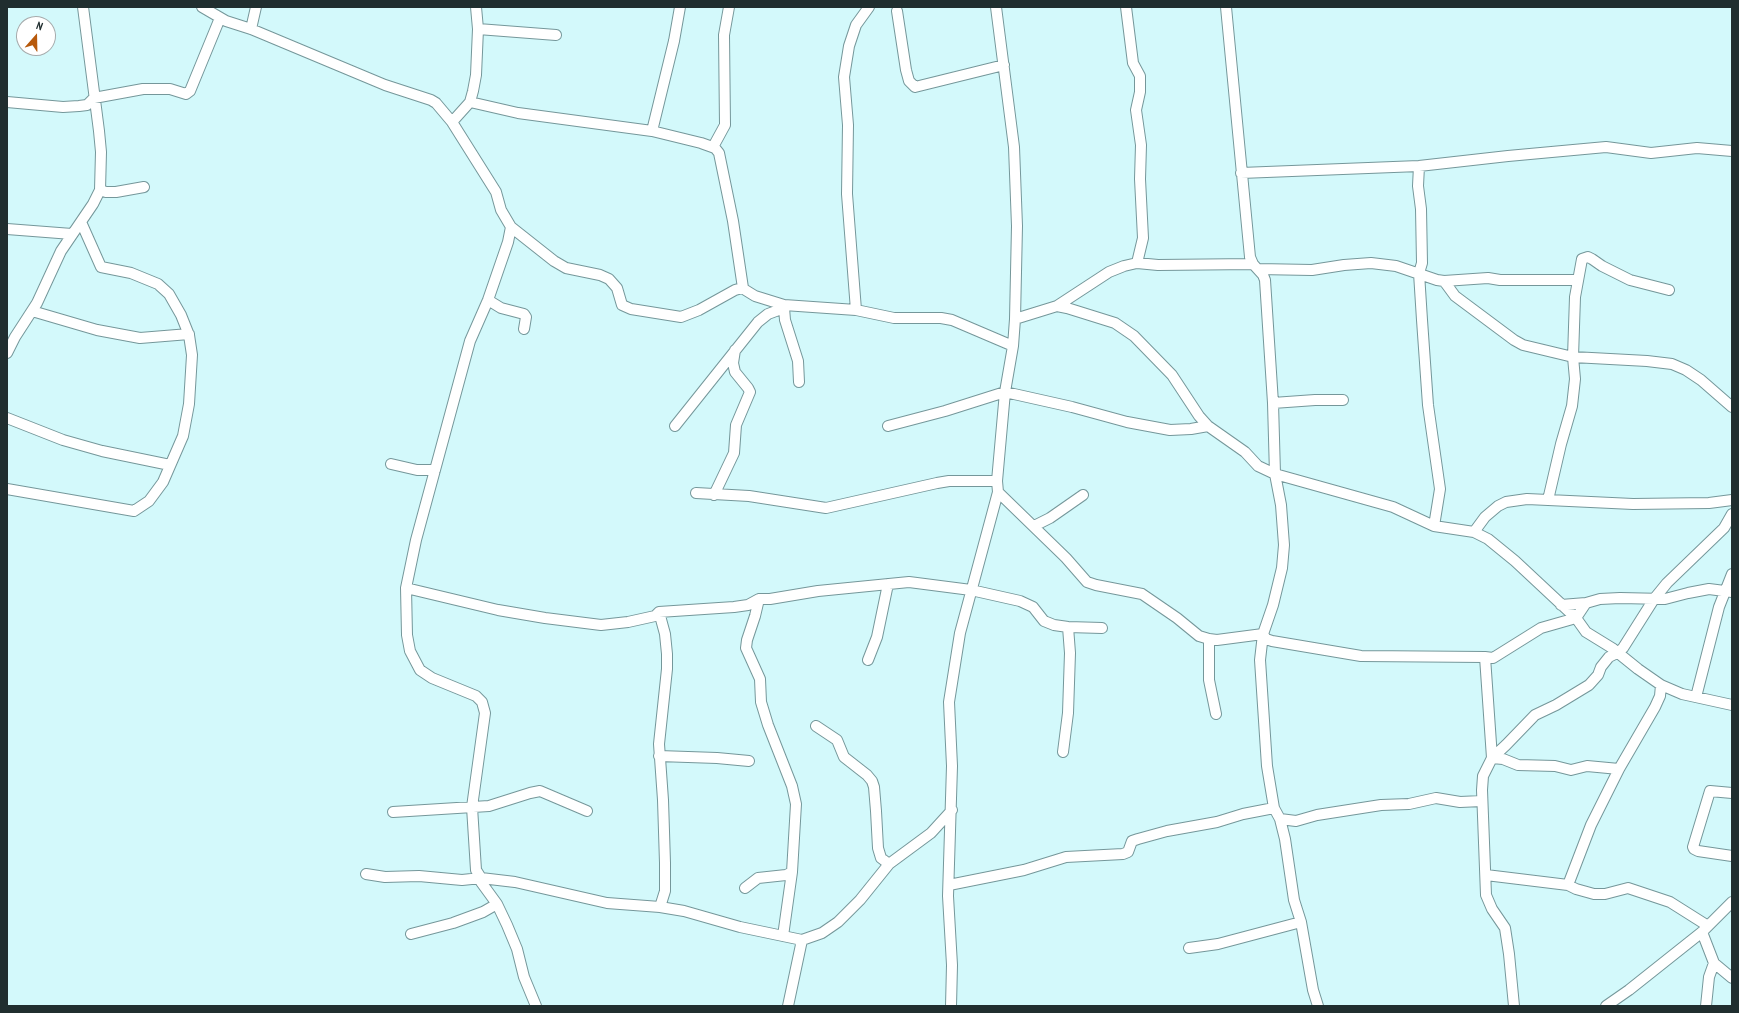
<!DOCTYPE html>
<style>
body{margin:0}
#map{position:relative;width:1739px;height:1013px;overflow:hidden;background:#d3f9fb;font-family:"PT Sans Narrow",sans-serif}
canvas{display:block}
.frame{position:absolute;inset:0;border:8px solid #202e2f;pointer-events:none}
.north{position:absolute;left:16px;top:16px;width:40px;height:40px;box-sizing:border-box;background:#fff;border:1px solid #a6abac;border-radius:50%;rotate:20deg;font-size:11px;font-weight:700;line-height:16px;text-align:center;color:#202e2f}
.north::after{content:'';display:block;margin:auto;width:14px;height:18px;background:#b7590c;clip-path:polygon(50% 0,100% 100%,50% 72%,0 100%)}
</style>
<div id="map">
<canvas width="1739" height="1013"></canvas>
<div class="frame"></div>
<div class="north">N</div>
</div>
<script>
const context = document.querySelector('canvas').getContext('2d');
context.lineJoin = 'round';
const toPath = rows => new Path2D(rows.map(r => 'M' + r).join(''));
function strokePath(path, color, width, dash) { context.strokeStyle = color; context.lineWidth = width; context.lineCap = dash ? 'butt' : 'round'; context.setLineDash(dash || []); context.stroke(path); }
const minor = toPath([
 [202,7,226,21,251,29,385,85,431,100,436,103,452,122,470,102,473,91,476,75,478,29,476,7],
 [1126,7,1133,63,1140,76,1140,92,1136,110,1141,145,1140,179,1143,238,1137,263],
 [1226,7,1250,257,1253,264,1263,275,1265,280,1273,403,1275,474,1281,505,1284,545,1282,568,1273,605,1263,634,1260,660,1267,766,1274,808,1280,819,1285,839,1294,900,1301,922,1313,990,1318,1006],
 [897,11,906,70,909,81,915,87,1004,65],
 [251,29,256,7],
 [478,29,556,35],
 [7,102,63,107,79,106,87,105,94,98,143,89,170,89,186,94,190,91,220,18],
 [470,102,518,113,652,131,674,41,680,7],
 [452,122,496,192,501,210,511,227,508,242,488,300,470,341,416,540,406,588,407,635,410,651,420,670,432,678,476,696,482,702,485,713,472,807,476,870,481,878,481,882,497,904,507,925,517,949,524,977,536,1006],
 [652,131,701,143,715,148,719,153,733,221,743,288],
 [713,147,725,125,724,35,729,7],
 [1419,166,1418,186,1421,209,1422,263,1419,273,1422,320,1428,405,1440,489,1434,526],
 [1241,173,1419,166,1508,156,1606,147,1651,153,1697,148,1732,151],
 [100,190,106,192,116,192,144,187],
 [511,227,554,261,566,268,600,275,609,279,617,288,622,305,631,309,681,317,699,310,735,290,742,288,755,296,784,305,856,310,894,318,941,318,952,320,1013,346],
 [7,229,72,234],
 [1258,269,1312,270,1344,265,1371,263,1396,266,1437,280,1444,281,1455,296,1514,340,1523,345,1573,357,1575,379,1572,406,1561,444,1548,500],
 [1444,281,1488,278,1500,280,1577,280],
 [1669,290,1630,280,1602,266,1592,259,1588,257,1582,259,1575,297,1573,357,1647,361,1672,364,1686,370,1701,380,1732,407],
 [488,300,501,308,524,314,526,317,524,329],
 [1057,306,1109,272,1124,266,1137,263,1158,265,1253,264],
 [784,308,785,320,798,361,799,382],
 [856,310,847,194,848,125,844,77,849,46,856,25,869,7],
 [32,311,97,330,140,338,189,334],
 [1015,319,1057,306,1067,308,1115,323,1134,336,1172,375,1199,416,1208,426,1245,452,1258,466,1275,474,1393,507,1434,526,1474,532,1488,539,1515,561,1576,618,1586,632,1612,648,1638,669,1661,685,1682,694,1732,705],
 [7,353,15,337,37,303,61,251,93,204,100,190,101,152,99,131,83,7],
 [1273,403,1315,400,1343,400],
 [7,418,63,440,102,451,170,465],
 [675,426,758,322,768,314,784,308,784,305],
 [888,426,945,411,1005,392,1072,407,1127,422,1170,430,1191,429,1208,426],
 [391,464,417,470,435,470],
 [7,489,134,511,149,501,163,482,183,436,189,404,192,355,189,335,181,315,169,294,158,284,131,273,101,267,81,222],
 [998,492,1066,558,1087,582,1096,585,1142,594,1177,618,1199,636,1209,639,1217,640,1263,634,1266,639,1272,641,1361,656,1485,657,1492,758,1483,776,1482,790,1486,895,1492,909,1505,928,1509,954,1514,1006],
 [696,493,749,496,826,508,937,483,949,481,997,481],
 [714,495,734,453,736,425,750,392,748,388,735,372,733,363,735,350],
 [1034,526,1050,518,1083,495],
 [1474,532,1485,517,1498,506,1506,502,1527,499,1633,504,1709,503,1732,500],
 [406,588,498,610,545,618,601,625,628,622,655,616,659,612,734,607,748,605,759,599,770,599,818,591,909,582,971,590,1020,601,1033,607,1044,621,1054,625,1068,627,1102,628],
 [759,599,755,616,747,640,746,648,760,679,761,702,768,725,792,786,796,804,792,872,783,936],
 [1561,605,1586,603],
 [659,612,665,634,667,654,667,669,659,744,663,800,665,863,665,891,660,907],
 [1209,639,1209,680,1216,714],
 [1485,657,1493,658,1541,628,1576,618,1586,603,1600,599,1620,598,1665,599,1688,593,1709,589,1732,592],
 [868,660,877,637,888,584],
 [1696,697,1719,607,1732,574],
 [816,726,837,740,844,757,867,775,872,781,874,787,876,811,878,848,881,858,889,864],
 [1063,752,1068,713,1070,653,1068,627],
 [659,756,717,758,749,761],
 [1619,769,1587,766,1571,770,1555,766,1518,765,1503,759,1492,758,1506,745,1535,715,1556,705,1589,685,1598,675,1601,667,1609,657,1617,653,1623,648,1654,599,1667,583,1724,528,1732,514],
 [1732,793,1710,791,1693,847,1694,849,1698,851,1732,856],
 [393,812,489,806,530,793,540,791,587,811],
 [1280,819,1296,821,1317,815,1381,805,1409,804,1436,798,1460,802,1482,801],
 [366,874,385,877,419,876,462,880,481,878,515,882,607,903,660,907,684,911,740,927,802,940,822,933,838,922,860,900,889,864,931,833,952,810],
 [1486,875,1568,885,1576,889,1594,894,1605,894,1628,888,1670,902,1708,926],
 [949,885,1024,870,1066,857,1123,854,1128,852,1132,841,1138,839,1167,831,1217,822,1243,814,1274,808],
 [1568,885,1591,825,1619,769,1655,707,1660,696,1661,685],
 [745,888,758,878,786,875,792,872],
 [1702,932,1714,963,1732,978],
 [411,934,453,923,483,912,497,904],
 [1189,948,1218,944,1301,922],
 [788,1006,802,940],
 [951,1006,952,965,948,896,952,766,949,702,960,633,998,492,997,481,1005,392,1013,346,1015,319,1017,226,1014,147,996,7],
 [1606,1006,1629,990,1702,932,1732,902],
 [1706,1006,1709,977,1714,963]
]);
strokePath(minor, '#75979a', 12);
strokePath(minor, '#fff', 10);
</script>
